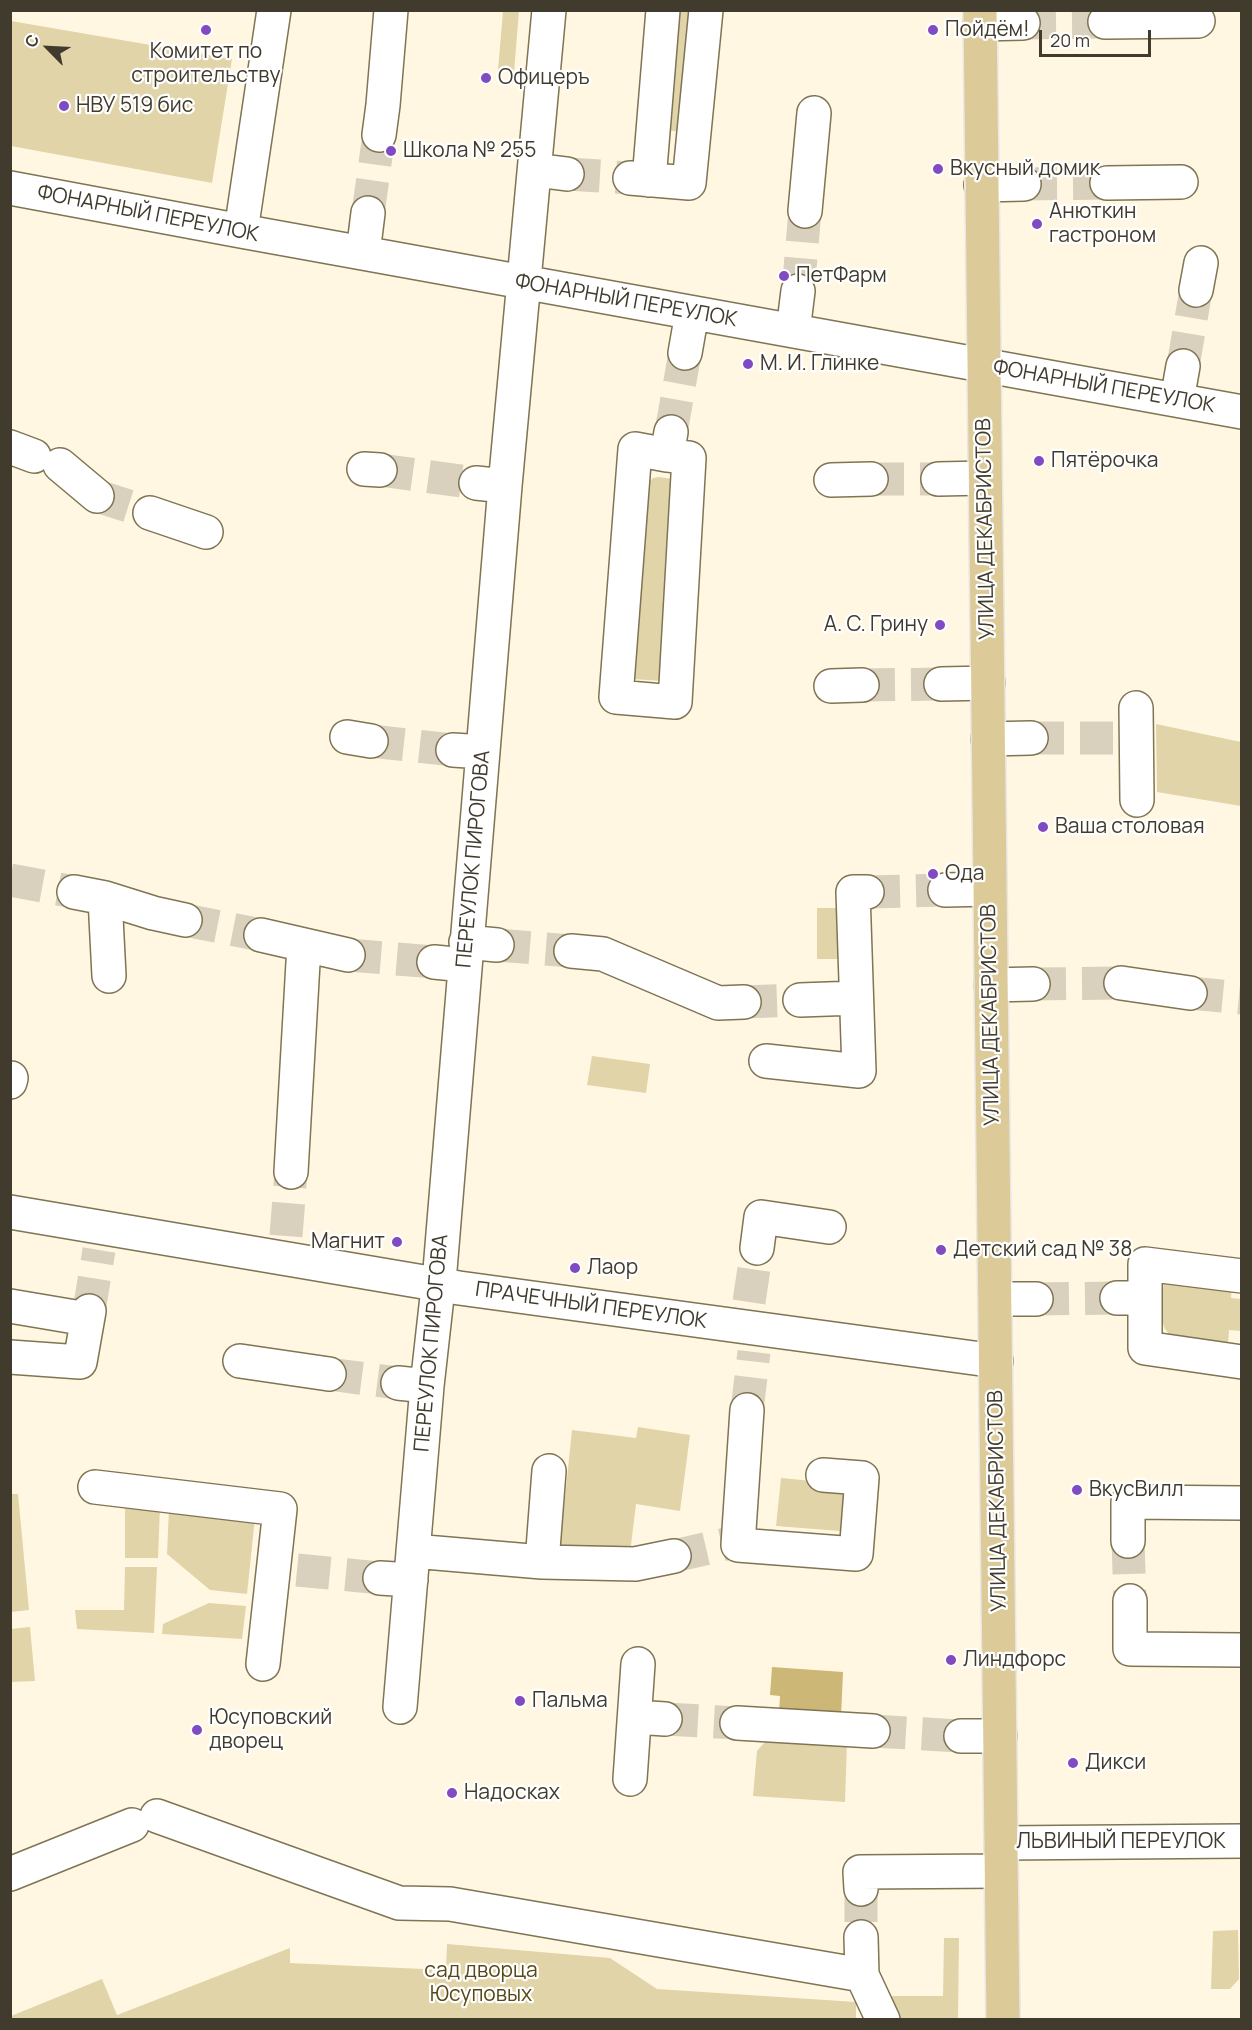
<!DOCTYPE html>
<meta charset="utf-8">
<style>
body{margin:0}
#map{position:relative;width:1252px;height:2030px;overflow:hidden;background:#fff7e1;font-family:Manrope,sans-serif}
canvas{display:block}
.frame{position:absolute;inset:0;border:12px solid #403b2d;pointer-events:none}
.north{position:absolute;left:18px;top:18px;width:60px;height:60px;-webkit-text-stroke:4px #fff;paint-order:stroke;rotate:294deg;font-size:16px;font-weight:700;line-height:24px;text-align:center;color:#403b2d}
.north::after{content:'';display:block;margin:auto;width:21px;height:27px;background:#403b2d;clip-path:polygon(50% 0,100% 100%,50% 72%,0 100%)}
.scale{position:absolute;left:1039px;top:30px;width:112px;height:27px;box-sizing:border-box;border:3px solid #403b2d;border-top:0;padding-left:8px;font-size:18px;line-height:21px;white-space:nowrap;color:#403b2d;-webkit-text-stroke:4px #fff;paint-order:stroke}
</style>
<div id="map">
<canvas width="1252" height="2030"></canvas>
<div class="frame"></div>
<div class="north">С</div>
<div class="scale">20 m</div>
</div>
<script>
const context = document.querySelector('canvas').getContext('2d');
context.lineJoin = 'round';
function paint(path, color) { context.fillStyle = color; context.fill(path, 'evenodd'); }
const toPath = rows => new Path2D(rows.map(r => 'M' + r).join(''));
function strokePath(path, color, width, dash) { context.strokeStyle = color; context.lineWidth = width; context.lineCap = dash ? 'butt' : 'round'; context.setLineDash(dash || []); context.stroke(path); }
function write(font, color, halo, rows, align = 'center') {
  context.font = font + ' Manrope,sans-serif'; context.lineWidth = 4.5; context.setLineDash([]); context.textBaseline = 'middle'; context.strokeStyle = halo; context.fillStyle = color; for (const [text, x, y, turn = 0] of rows) {
    context.save(); context.translate(x, y); context.rotate((+turn || 0) * Math.PI / 180); context.textAlign = isNaN(turn) ? turn : align; if (halo) context.strokeText(text, 0, 0); context.fillText(text, 0, 0); context.restore();
  }
}
paint(toPath([
 [503,11,519,11,514,72,498,70],
 [673,11,696,11,685,132,663,130],
 [11,21,232,59,212,183,11,146],
 [659,477,672,479,662,681,632,679,649,482,653,478],
 [1156,724,1241,742,1241,806,1157,792],
 [817,908,840,908,841,959,817,959],
 [592,1056,650,1064,646,1093,587,1085],
 [1165,1281,1232,1283,1231,1298,1241,1299,1241,1331,1229,1330,1228,1345,1172,1338,1165,1329,1161,1318,1161,1294],
 [638,1427,690,1435,680,1511,636,1504,630,1553,560,1547,572,1430,636,1438],
 [781,1478,844,1484,840,1531,776,1526],
 [11,1494,18,1494,29,1610,11,1612],
 [125,1502,160,1507,158,1558,125,1558],
 [169,1508,255,1518,247,1594,210,1590,167,1554],
 [125,1567,157,1567,154,1633,77,1629,75,1610,124,1610],
 [209,1603,246,1606,242,1639,162,1634,163,1624],
 [30,1627,35,1681,11,1682,11,1629],
 [771,1739,847,1742,845,1802,753,1796,757,1751,763,1744],
 [1238,1930,1239,1979,1230,1989,1211,1989,1213,1931],
 [944,1938,959,1938,958,2019,897,2019,881,1996,943,1996],
 [447,1944,610,1958,657,1989,856,2002,856,2019,11,2019,11,2016,102,1979,117,2015,290,1948,290,1963,446,1970]
]), '#e2d4a9');
paint(toPath([
 [772,1667,843,1672,841,1717,779,1713,780,1696,770,1695]
]), '#cdb777');
strokePath(toPath([
 [1023,23,1105,22],
 [567,174,630,178],
 [1024,184,1107,183],
 [368,213,379,135],
 [798,291,805,211],
 [1183,366,1196,290],
 [671,432,685,353],
 [380,470,476,483],
 [871,479,938,479],
 [97,496,150,513],
 [862,685,941,684],
 [1031,738,1117,738],
 [371,741,453,750],
 [10,880,74,892],
 [867,892,945,890],
 [185,920,261,935],
 [497,945,571,951],
 [348,955,434,962],
 [1033,984,1121,983],
 [1190,993,1242,998],
 [744,1002,800,1000],
 [286,1236,291,1172],
 [1036,1299,1117,1298],
 [749,1302,757,1248],
 [89,1311,99,1250],
 [329,1374,398,1383],
 [747,1410,754,1352],
 [1128,1541,1130,1601],
 [674,1556,726,1544],
 [297,1570,380,1578],
 [665,1719,737,1723],
 [873,1731,961,1736],
 [861,1889,861,1937]
]), '#d9d1bd', 33, [33, 16]);
const minor = toPath([
 [1105,22,1198,21],
 [980,24,1023,23],
 [379,135,383,105,391,10],
 [535,170,567,174],
 [630,178,689,183,706,10],
 [649,180,663,10],
 [1107,183,1181,182],
 [981,185,1024,184],
 [10,188,241,231,1242,412],
 [805,211,814,113],
 [241,231,274,10],
 [363,253,368,213],
 [1196,290,1201,263],
 [793,331,798,291],
 [685,353,692,313],
 [1177,400,1183,366],
 [10,447,34,456],
 [667,455,635,449,616,697,675,702,689,458,667,455,671,432],
 [60,465,97,496],
 [364,469,380,470],
 [938,479,985,478],
 [831,480,871,479],
 [476,483,505,486],
 [150,513,206,532],
 [941,684,988,683],
 [831,686,862,685],
 [1136,708,1137,800],
 [347,737,371,741],
 [988,739,1031,738],
 [453,750,483,752],
 [945,890,990,889],
 [74,892,105,898,153,913,185,920],
 [105,898,109,976],
 [261,935,348,955],
 [466,942,497,945],
 [571,951,603,954,718,1003,744,1002],
 [434,962,465,965],
 [1121,983,1190,993],
 [991,985,1033,984],
 [800,1000,856,998],
 [766,1061,859,1071,853,892,867,892],
 [10,1082,11,1078],
 [291,1172,304,945],
 [10,1212,459,1288,996,1361],
 [757,1248,761,1217,829,1227],
 [1117,1298,1145,1298,1145,1264,1242,1276],
 [1145,1298,1145,1348,1242,1362],
 [995,1299,1036,1299],
 [10,1306,87,1319],
 [10,1357,80,1362,89,1311],
 [240,1361,329,1374],
 [398,1383,427,1386],
 [747,1410,738,1545,856,1554,862,1478,823,1475],
 [95,1487,280,1509,263,1664],
 [1128,1541,1128,1502,1242,1503],
 [413,1551,542,1562,635,1564,674,1556],
 [542,1562,549,1471],
 [380,1578,411,1580],
 [1130,1601,1130,1649,1242,1650],
 [400,1707,427,1386,440,1270,505,486,549,10],
 [635,1717,665,1719],
 [737,1723,873,1731],
 [961,1736,1000,1736],
 [630,1779,638,1664],
 [157,1816,399,1903,450,1904,862,1975,883,2020],
 [1001,1843,1242,1841],
 [10,1874,132,1825],
 [861,1889,860,1872,1001,1871],
 [861,1937,862,1975]
]);
const major = toPath([
 [980,10,1003,2020]
]);
strokePath(minor, '#7f7453', 36);
strokePath(major, '#e8e7e6', 36);
strokePath(minor, '#fff', 33);
strokePath(major, '#dccb98', 33);
for (const [x, y, r, color] of [
 [206,30,6,"#804ac1"],
 [933,30,6,"#804ac1"],
 [486,78,6,"#804ac1"],
 [64,106,6,"#804ac1"],
 [391,151,6,"#804ac1"],
 [938,169,6,"#804ac1"],
 [1037,224,6,"#804ac1"],
 [784,276,6,"#804ac1"],
 [748,364,6,"#804ac1"],
 [1039,461,6,"#804ac1"],
 [940,625,6,"#804ac1"],
 [1043,827,6,"#804ac1"],
 [933,874,6,"#804ac1"],
 [397,1242,6,"#804ac1"],
 [941,1250,6,"#804ac1"],
 [575,1268,6,"#804ac1"],
 [1077,1490,6,"#804ac1"],
 [951,1660,6,"#804ac1"],
 [520,1701,6,"#804ac1"],
 [197,1730,6,"#804ac1"],
 [1073,1763,6,"#804ac1"],
 [452,1793,6,"#804ac1"]
]) { const dot = new Path2D(); dot.arc(x, y, r, 0, 2 * Math.PI); context.fillStyle = color; context.fill(dot); strokePath(dot, '#fff', 2); }
write('21px', '#403b2d', '#fff', [
 ["Пойдём!",945,30],
 ["Комитет по",206,52,"center"],
 ["строительству",206,76,"center"],
 ["Офицеръ",498,78],
 ["НВУ 519 бис",76,106],
 ["Школа № 255",403,151],
 ["Вкусный домик",950,169],
 ["Анюткин",1049,212],
 ["гастроном",1049,236],
 ["ПетФарм",796,276],
 ["М. И. Глинке",760,364],
 ["Пятёрочка",1051,461],
 ["А. С. Грину",928,625,"right"],
 ["Ваша столовая",1055,827],
 ["Ода",945,874],
 ["Магнит",385,1242,"right"],
 ["Детский сад № 38",953,1250],
 ["Лаор",587,1268],
 ["ВкусВилл",1089,1490],
 ["Линдфорс",963,1660],
 ["Пальма",532,1701],
 ["Юсуповский",209,1718],
 ["дворец",209,1742],
 ["Дикси",1085,1763],
 ["Надосках",464,1793]
], 'left');
write('21px', '#403b2d', '#fff', [
 ["ФОНАРНЫЙ ПЕРЕУЛОК",148,214,11],
 ["ФОНАРНЫЙ ПЕРЕУЛОК",626,301,10],
 ["ФОНАРНЫЙ ПЕРЕУЛОК",1104,387,10],
 ["УЛИЦА ДЕКАБРИСТОВ",986,529,-91],
 ["ПЕРЕУЛОК ПИРОГОВА",474,859,-85],
 ["УЛИЦА ДЕКАБРИСТОВ",991,1015,-91],
 ["ПРАЧЕЧНЫЙ ПЕРЕУЛОК",591,1306,8],
 ["ПЕРЕУЛОК ПИРОГОВА",432,1343,-85],
 ["УЛИЦА ДЕКАБРИСТОВ",998,1501,-91],
 ["ЛЬВИНЫЙ ПЕРЕУЛОК",1121,1842]
]);
write('21px', '#584817', '#fff', [
 ["сад дворца",481,1971],
 ["Юсуповых",481,1995]
]);
</script>
